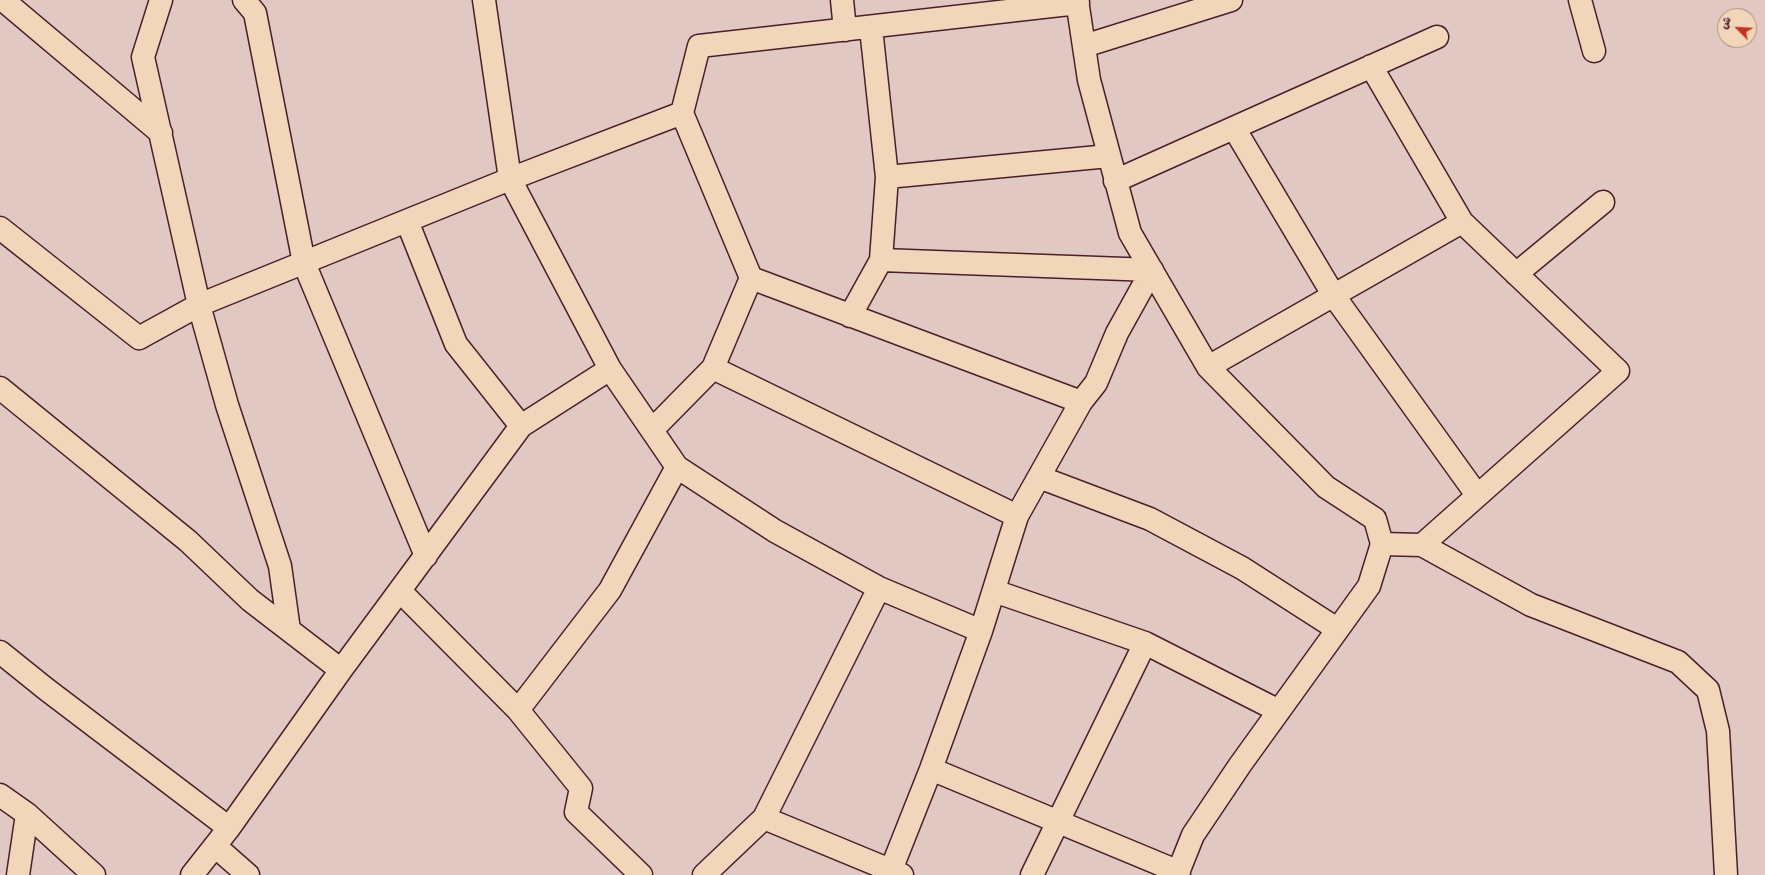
<!DOCTYPE html>
<meta charset="utf-8">
<style>
body{margin:0}
#map{position:relative;width:1765px;height:875px;overflow:hidden;background:#e1c8c2;font-family:"Gochi Hand","Playpen Sans Arabic",sans-serif}
canvas{display:block}
.north{position:absolute;left:1717px;top:8px;width:40px;height:40px;box-sizing:border-box;background:#f2d6b9;border:1px solid #af8d80;border-radius:50%;rotate:294deg;font-size:11px;font-weight:700;line-height:16px;text-align:center;color:#4a1f2b}
.north::after{content:'';display:block;margin:auto;width:14px;height:18px;background:#c8321e;clip-path:polygon(50% 0,100% 100%,50% 72%,0 100%)}
</style>
<div id="map">
<canvas width="1765" height="875"></canvas>
<div class="north">ش</div>
</div>
<script>
const context = document.querySelector('canvas').getContext('2d');
context.lineJoin = 'round';
const toPath = rows => new Path2D(rows.map(r => 'M' + r).join(''));
function strokePath(path, color, width, dash) { context.strokeStyle = color; context.lineWidth = width; context.lineCap = dash ? 'butt' : 'round'; context.setLineDash(dash || []); context.stroke(path); }
const minor = toPath([
 [3,0,161,133],
 [161,0,143,57,199,305,227,405,280,566,289,630],
 [244,0,255,13,304,263,426,556],
 [484,0,510,179,610,369,677,467,775,531,879,588,981,631],
 [842,0,845,30],
 [1077,0,1089,80,1130,233,1208,367,1326,487,1375,519,1382,544,1369,586,1240,765,1193,835,1177,875],
 [1580,0,1594,51],
 [1078,3,699,46,682,113,751,278,1081,402],
 [1084,46,1231,0],
 [1371,66,1462,222,1618,371,1422,545],
 [1234,128,1334,296,1477,495],
 [887,177,1109,156],
 [1115,181,1437,37],
 [407,221,456,344,521,426],
 [0,228,139,338,199,305,510,179,682,113],
 [881,260,1152,270,1117,333,1096,383,1081,402,1017,516,981,631,931,769,889,875],
 [1516,274,1603,202],
 [850,316,881,260,887,177,871,28],
 [1208,367,1462,222],
 [713,368,1017,516],
 [0,388,188,541,250,600,341,670],
 [652,430,713,368,751,278],
 [1039,477,1150,519,1242,568,1337,629],
 [1382,544,1422,545,1531,605,1678,662,1708,690,1718,731,1726,875],
 [400,591,518,710,581,788,576,812,641,875],
 [994,591,1145,643,1279,711],
 [0,652,46,689,229,828],
 [518,710,610,590,677,467],
 [931,769,1179,872],
 [0,795,27,814,94,875],
 [764,818,902,875],
 [215,846,248,875],
 [18,875,27,814],
 [192,875,229,828,341,670,521,426,610,369],
 [704,875,764,818,879,588],
 [1032,875,1145,643]
]);
strokePath(minor, '#4a1f2b', 25);
strokePath(minor, '#f2d6b9', 22);
</script>
